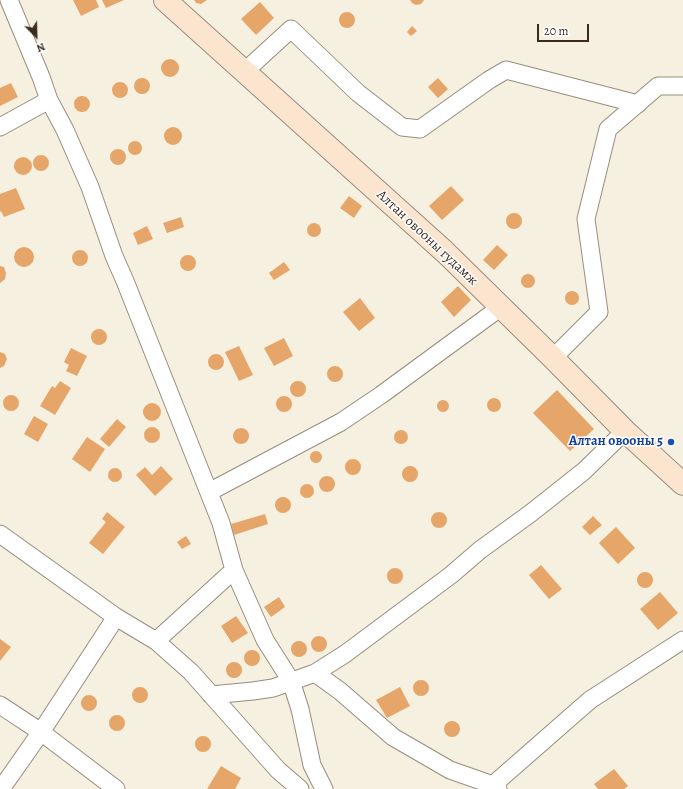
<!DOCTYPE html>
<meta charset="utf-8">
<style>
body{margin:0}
#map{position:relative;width:683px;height:789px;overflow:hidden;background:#f6f0e0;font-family:Alegreya,serif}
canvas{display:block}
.north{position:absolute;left:16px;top:16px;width:40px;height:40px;-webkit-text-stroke:3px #fff;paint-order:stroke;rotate:157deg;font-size:11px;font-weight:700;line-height:16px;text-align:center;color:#3b2a1e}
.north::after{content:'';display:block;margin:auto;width:14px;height:18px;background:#3b2a1e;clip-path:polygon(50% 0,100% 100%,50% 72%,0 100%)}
.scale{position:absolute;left:537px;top:24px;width:52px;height:18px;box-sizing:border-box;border:2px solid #3b2a1e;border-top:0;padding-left:5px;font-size:12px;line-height:14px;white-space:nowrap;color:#3b2a1e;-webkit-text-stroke:3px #fff;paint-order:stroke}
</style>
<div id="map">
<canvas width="683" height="789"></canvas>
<div class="north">N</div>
<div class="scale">20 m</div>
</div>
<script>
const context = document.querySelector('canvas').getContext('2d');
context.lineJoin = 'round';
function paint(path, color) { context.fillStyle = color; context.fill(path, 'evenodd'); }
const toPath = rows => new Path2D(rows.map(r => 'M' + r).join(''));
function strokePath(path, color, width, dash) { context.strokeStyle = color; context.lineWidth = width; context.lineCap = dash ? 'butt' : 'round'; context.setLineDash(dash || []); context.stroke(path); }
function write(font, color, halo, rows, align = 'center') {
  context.font = font + ' Alegreya,serif'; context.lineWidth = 3; context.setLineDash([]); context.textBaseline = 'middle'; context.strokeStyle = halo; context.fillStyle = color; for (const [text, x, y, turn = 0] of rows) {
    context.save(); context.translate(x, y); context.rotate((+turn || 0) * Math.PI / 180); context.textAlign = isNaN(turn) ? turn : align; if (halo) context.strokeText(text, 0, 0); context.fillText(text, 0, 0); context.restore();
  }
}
paint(toPath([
 [73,0,96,0,99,7,81,16],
 [102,0,124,0,106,8],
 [194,0,207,0,201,4,196,3],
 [410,0,424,0,421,4,416,5,412,3],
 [260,2,274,18,256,35,241,19],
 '339 20a8 8 0 1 1 16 0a8 8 0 1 1-16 0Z',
 [412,26,417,31,411,36,407,32],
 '161 68a9 9 0 1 1 18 0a9 9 0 1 1-18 0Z',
 '134 86a8 8 0 1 1 16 0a8 8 0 1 1-16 0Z',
 [438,78,448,89,438,98,428,87],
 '112 90a8 8 0 1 1 16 0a8 8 0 1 1-16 0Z',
 [11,83,18,97,0,106,0,88],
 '74 104a8 8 0 1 1 16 0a8 8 0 1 1-16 0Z',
 '164 136a9 9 0 1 1 18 0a9 9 0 1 1-18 0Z',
 '128 148a7 7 0 1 1 14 0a7 7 0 1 1-14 0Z',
 '110 157a8 8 0 1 1 16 0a8 8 0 1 1-16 0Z',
 '33 163a8 8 0 1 1 16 0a8 8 0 1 1-16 0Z',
 '14 166a9 9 0 1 1 18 0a9 9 0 1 1-18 0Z',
 [451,186,464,200,442,220,429,206],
 [16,188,25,209,4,217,1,211,0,212,0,194],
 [349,196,362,206,354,218,340,208],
 '506 221a8 8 0 1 1 16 0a8 8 0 1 1-16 0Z',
 [181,217,184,227,167,233,163,223],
 '307 230a7 7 0 1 1 14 0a7 7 0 1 1-14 0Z',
 [147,226,153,239,138,245,133,233],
 [497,245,508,255,494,270,483,260],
 '14 257a10 10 0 1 1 20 0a10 10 0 1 1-20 0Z',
 '72 258a8 8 0 1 1 16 0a8 8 0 1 1-16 0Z',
 '180 263a8 8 0 1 1 16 0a8 8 0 1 1-16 0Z',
 [284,262,290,270,274,280,269,273],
 [0,266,4,267,6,273,5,279,0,283],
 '521 281a7 7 0 1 1 14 0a7 7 0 1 1-14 0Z',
 [458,286,471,300,454,317,441,302],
 '565 298a7 7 0 1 1 14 0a7 7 0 1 1-14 0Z',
 [360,298,375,318,359,331,343,312],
 '91 337a8 8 0 1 1 16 0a8 8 0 1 1-16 0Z',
 [284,338,293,356,274,366,264,348],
 [239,346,253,375,239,381,225,352],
 [71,348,87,356,77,376,66,371,69,365,64,362],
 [0,352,5,354,7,359,4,366,0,368],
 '208 362a8 8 0 1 1 16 0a8 8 0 1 1-16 0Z',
 '327 374a8 8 0 1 1 16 0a8 8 0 1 1-16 0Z',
 [60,381,71,388,55,415,40,406,52,386,55,388],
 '290 389a8 8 0 1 1 16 0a8 8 0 1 1-16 0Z',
 [557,390,594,429,570,451,533,413],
 '3 403a8 8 0 1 1 16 0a8 8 0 1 1-16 0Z',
 '276 404a8 8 0 1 1 16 0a8 8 0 1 1-16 0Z',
 '487 405a7 7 0 1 1 14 0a7 7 0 1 1-14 0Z',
 '437 406a6 6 0 1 1 12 0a6 6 0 1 1-12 0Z',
 '143 412a9 9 0 1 1 18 0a9 9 0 1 1-18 0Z',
 [34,416,48,424,38,442,24,434],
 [117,419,126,427,109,447,100,439],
 '144 435a8 8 0 1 1 16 0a8 8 0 1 1-16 0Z',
 '233 436a8 8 0 1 1 16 0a8 8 0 1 1-16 0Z',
 '394 437a7 7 0 1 1 14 0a7 7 0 1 1-14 0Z',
 [87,437,105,449,90,472,72,459],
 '310 457a6 6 0 1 1 12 0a6 6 0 1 1-12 0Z',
 '345 467a8 8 0 1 1 16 0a8 8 0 1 1-16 0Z',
 [161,466,173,479,155,496,136,475,145,467,152,475],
 '402 474a8 8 0 1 1 16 0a8 8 0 1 1-16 0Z',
 '108 475a7 7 0 1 1 14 0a7 7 0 1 1-14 0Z',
 '319 484a8 8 0 1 1 16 0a8 8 0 1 1-16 0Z',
 '300 491a7 7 0 1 1 14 0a7 7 0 1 1-14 0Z',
 '275 505a8 8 0 1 1 16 0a8 8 0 1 1-16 0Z',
 [107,512,125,527,103,554,89,543,106,522,102,519],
 '431 520a8 8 0 1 1 16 0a8 8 0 1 1-16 0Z',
 [265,514,268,524,234,535,231,524],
 [593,516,602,525,590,535,582,527],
 [616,527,635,548,618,564,599,543],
 [186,536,191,544,182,549,177,542],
 [541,565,562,589,549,599,529,575],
 '387 576a8 8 0 1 1 16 0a8 8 0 1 1-16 0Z',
 '637 580a8 8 0 1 1 16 0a8 8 0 1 1-16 0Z',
 [660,592,678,613,658,630,640,609],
 [279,597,285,607,271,617,264,607],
 [236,616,248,633,232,643,221,626],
 '311 644a8 8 0 1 1 16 0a8 8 0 1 1-16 0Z',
 [0,639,11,647,0,661],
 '291 649a8 8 0 1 1 16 0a8 8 0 1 1-16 0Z',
 '244 658a8 8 0 1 1 16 0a8 8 0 1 1-16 0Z',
 '226 670a8 8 0 1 1 16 0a8 8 0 1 1-16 0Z',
 '413 688a8 8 0 1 1 16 0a8 8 0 1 1-16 0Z',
 [400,687,410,706,387,718,376,700],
 '132 695a8 8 0 1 1 16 0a8 8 0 1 1-16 0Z',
 '81 703a8 8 0 1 1 16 0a8 8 0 1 1-16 0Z',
 '109 723a8 8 0 1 1 16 0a8 8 0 1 1-16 0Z',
 '444 729a8 8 0 1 1 16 0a8 8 0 1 1-16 0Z',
 '195 744a8 8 0 1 1 16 0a8 8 0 1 1-16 0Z',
 [221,766,241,778,235,789,207,789],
 [614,769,628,786,624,789,598,789,594,784]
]), '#e6a569');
const street = toPath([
 [9,0,41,77,49,100,65,130,90,187,114,256,125,281,221,523,234,570,265,640,291,681,300,709,312,765,324,789],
 [244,72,291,29,358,93,402,127,420,129,489,80,506,70,638,104],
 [0,127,49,100],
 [553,358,599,312,586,219,608,129,658,86,683,86],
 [209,492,341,422,381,395,501,307],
 [0,534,116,617,156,641,191,672,278,770,300,789],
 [156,641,234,570],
 [315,673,340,691,393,737,450,770,493,785,498,789],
 [211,695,253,691,273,688,315,673,345,654,451,575,480,550,531,513,584,471,625,431],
 [0,705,41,732,116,789],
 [493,785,590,700,683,640],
 [1,789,41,732,116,617]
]);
const secondary = toPath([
 [165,0,445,252,553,358,625,431,683,484]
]);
strokePath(street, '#988d7f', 19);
strokePath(secondary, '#988d7f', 24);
strokePath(street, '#fff', 17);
strokePath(secondary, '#fce5cf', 22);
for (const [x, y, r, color] of [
 [671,442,4,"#1a4fb4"]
]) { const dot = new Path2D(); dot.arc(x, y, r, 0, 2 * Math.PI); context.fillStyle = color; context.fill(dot); strokePath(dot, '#fff', 1.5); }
write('14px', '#3b2a1e', '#fff', [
 ["Алтан овооны гудамж",427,238,43]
]);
write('bold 14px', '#164399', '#fff', [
 ["Алтан овооны 5",663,442]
], 'right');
</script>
